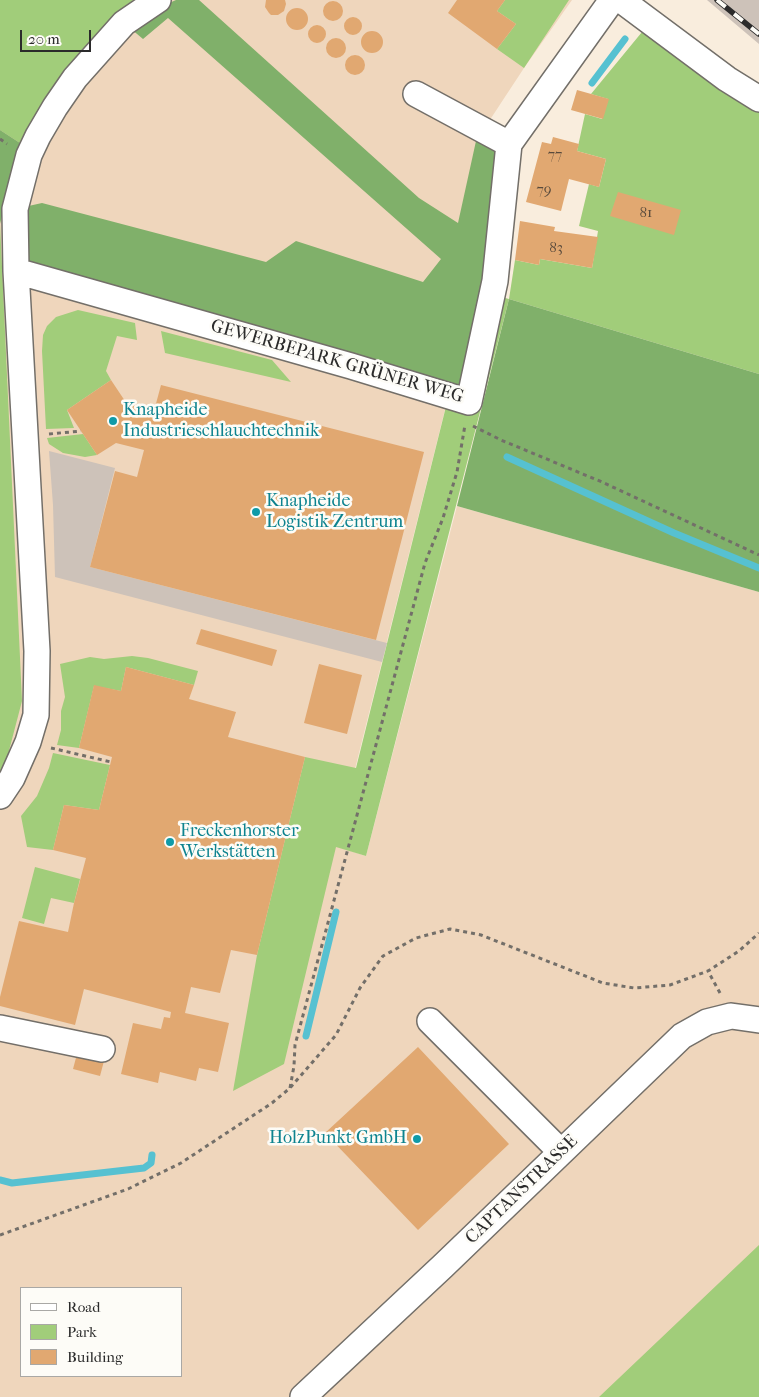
<!DOCTYPE html>
<meta charset="utf-8">
<style>
body{margin:0}
#map{position:relative;width:759px;height:1397px;overflow:hidden;background:#f9eddd;font-family:"IM FELL French Canon",serif}
canvas{display:block}
.legend{position:absolute;left:20px;top:1287px;width:162px;height:90px;box-sizing:border-box;background:#fdfcf7;border:1px solid #a9a8a5;margin:0;padding:6px 9px;list-style:none;font-size:15px;color:#2b2b2b}
.legend li{display:flex;align-items:center;gap:10px;height:25px}
.legend b{width:25px;border:1px solid #a9a8a5}
.scale{position:absolute;left:20px;top:30px;width:71px;height:22px;box-sizing:border-box;border:2px solid #2b2b2b;border-top:0;padding-left:6px;font-size:15px;line-height:18px;white-space:nowrap;color:#2b2b2b;-webkit-text-stroke:4px #fdfcf7;paint-order:stroke}
</style>
<div id="map">
<canvas width="759" height="1397"></canvas>
<ul class="legend">
<li><b style="height:6px;background:#fff"></b>Road</li>
<li><b style="height:14px;background:#a1cd7a"></b>Park</li>
<li><b style="height:14px;background:#e1a871"></b>Building</li>
</ul>
<div class="scale">20 m</div>
</div>
<script>
const context = document.querySelector('canvas').getContext('2d');
context.lineJoin = 'round';
function paint(path, color) { context.fillStyle = color; context.fill(path, 'evenodd'); }
const toPath = rows => new Path2D(rows.map(r => 'M' + r).join(''));
function strokePath(path, color, width, dash) { context.strokeStyle = color; context.lineWidth = width; context.lineCap = dash ? 'butt' : 'round'; context.setLineDash(dash || []); context.stroke(path); }
function write(font, color, halo, rows, align = 'center') {
  context.font = font + ' "IM FELL French Canon",serif'; context.lineWidth = 5; context.setLineDash([]); context.textBaseline = 'middle'; context.strokeStyle = halo; context.fillStyle = color; for (const [text, x, y, turn = 0] of rows) {
    context.save(); context.translate(x, y); context.rotate((+turn || 0) * Math.PI / 180); context.textAlign = isNaN(turn) ? turn : align; if (halo) context.strokeText(text, 0, 0); context.fillText(text, 0, 0); context.restore();
  }
}
paint(toPath([
 [0,0,572,0,524,68,476,141,475,290,355,769,345,849,366,856,457,506,759,592,759,1397,0,1397],
 [21,1288,181,1288,181,1376,21,1376]
]), '#efd6bc');
paint(toPath([
 [707,0,759,0,759,44],
 [49,451,115,468,90,567,387,643,382,662,55,577,53,505]
]), '#cdc2b9');
paint(toPath([
 [0,0,132,0,143,10,71,65,20,143,0,130],
 [505,0,569,0,524,68,497,49,516,24,497,11],
 [642,32,759,107,759,374,509,299,366,856,336,847,284,1064,233,1091,257,955,305,757,356,768,475,290,509,299,515,260,539,265,540,259,592,268,598,231,579,226,589,184,599,187,606,159,577,151,585,114,602,119,608,99,591,94],
 [0,223,22,701,5,766,0,773],
 [78,310,135,323,137,340,117,336,106,371,111,380,67,410,74,428,46,429,42,351,43,335,47,326,56,317],
 [161,331,272,360,291,382,165,353],
 [83,434,97,455,85,457,63,453,49,444,47,438],
 [132,656,148,658,198,671,194,685,126,667,121,691,94,686,79,748,57,745,61,730,61,711,65,697,60,664,90,657,104,659],
 [53,753,110,765,99,810,64,805,53,850,27,847,21,816,37,796,49,768],
 [35,867,80,879,74,903,51,898,44,924,22,918],
 [759,1245,759,1397,599,1397]
]), '#a1cd7a');
paint(toPath([
 [176,0,199,0,419,198,458,223,476,141,507,156,463,386,16,271,15,209,42,203,266,262,296,241,423,282,441,259,168,18,143,39,124,23],
 [0,130,20,143,0,224],
 [509,299,759,374,759,592,457,506]
]), '#80b06a');
strokePath(toPath([
 [592,83,625,39],
 [507,457,674,533,759,568],
 [306,1036,336,912],
 [0,1180,12,1183,144,1168,151,1163,152,1155]
]), '#56c1d1', 7);
paint(toPath([
 [266,0,285,0,286,4,284,11,278,15,271,15,269,13,265,7],
 [457,0,505,0,497,11,516,24,497,49,448,13],
 '323 11a10 10 0 1 1 20 0a10 10 0 1 1-20 0Z',
 '286 19a11 11 0 1 1 22 0a11 11 0 1 1-22 0Z',
 '344 26a9 9 0 1 1 18 0a9 9 0 1 1-18 0Z',
 '308 34a9 9 0 1 1 18 0a9 9 0 1 1-18 0Z',
 '361 42a11 11 0 1 1 22 0a11 11 0 1 1-22 0Z',
 '326 48a10 10 0 1 1 20 0a10 10 0 1 1-20 0Z',
 '345 65a10 10 0 1 1 20 0a10 10 0 1 1-20 0Z',
 [577,90,609,99,603,119,571,110],
 [553,137,579,144,577,151,606,159,599,187,569,179,561,211,526,202,542,142,551,144],
 [618,192,681,210,674,235,610,216],
 [520,221,555,227,554,231,598,237,592,268,540,259,539,265,515,260],
 [111,380,127,404,154,411,161,385,424,452,376,640,90,567,115,471,137,477,144,450,116,443,97,455,67,410],
 [201,629,277,650,272,666,196,644],
 [319,664,362,675,347,734,304,723],
 [126,667,194,685,189,699,236,712,228,737,305,757,257,955,231,950,220,993,191,987,185,1013,229,1023,218,1072,199,1068,196,1081,160,1072,158,1083,121,1074,133,1023,161,1029,164,1017,170,1018,171,1012,84,989,75,1025,0,1006,0,997,19,921,68,932,74,903,86,858,53,850,64,805,99,810,112,757,79,748,94,685,121,691],
 [418,1047,509,1144,418,1230,325,1133],
 [77,1054,104,1061,100,1076,73,1069]
]), '#e1a871');
const minor = toPath([
 [621,0,727,79,759,99],
 [416,94,509,144],
 [16,271,351,366,469,402,495,281,509,144,612,0],
 [0,796,12,778,28,742,36,715,37,651,16,271,15,209,29,155,38,136,55,107,75,78,124,23,158,0],
 [430,1021,561,1152],
 [0,1028,102,1049],
 [303,1397,443,1266,682,1036,707,1022,731,1016,759,1020]
]);
strokePath(minor, '#736f69', 28);
strokePath(toPath([
 [0,139,7,144],
 [473,426,501,440,602,482,759,555],
 [49,434,81,431],
 [51,748,111,762],
 [720,993,708,971,739,951,759,933],
 [290,1088,294,1066,295,1045,425,563,443,518,457,472,465,425],
 [0,1235,128,1189,181,1163,272,1103,290,1088,336,1035,360,988,383,956,416,938,450,929,481,935,603,983,634,988,670,985,708,971]
]), '#736f69', 3, [4, 4]);
strokePath(minor, '#fff', 25);
const rail = toPath([
 [717,0,759,34]
]);
strokePath(rail, '#2b2b2b', 5.5);
strokePath(rail, '#fdfcf7', 4, [11]);
for (const [x, y, r, color] of [
 [113,421,5,"#0f9aa8"],
 [256,512,5,"#0f9aa8"],
 [170,842,5,"#0f9aa8"],
 [417,1139,5,"#0f9aa8"]
]) { const dot = new Path2D(); dot.arc(x, y, r, 0, 2 * Math.PI); context.fillStyle = color; context.fill(dot); strokePath(dot, '#fdfcf7', 2); }
write('15px', '#584a3c', null, [
 ["77",555,155],
 ["79",544,190],
 ["81",646,213],
 ["83",556,248]
]);
write('18px', '#2b2b2b', '#fdfcf7', [
 ["GEWERBEPARK GRÜNER WEG",337,362,16],
 ["CAPTANSTRASSE",522,1190,-44]
]);
write('18px', '#0d838f', '#fdfcf7', [
 ["Knapheide",123,411],
 ["Industrieschlauchtechnik",123,432],
 ["Knapheide",266,502],
 ["Logistik Zentrum",266,523],
 ["Freckenhorster",180,832],
 ["Werkstätten",180,853],
 ["HolzPunkt GmbH",407,1139,"right"]
], 'left');
</script>
